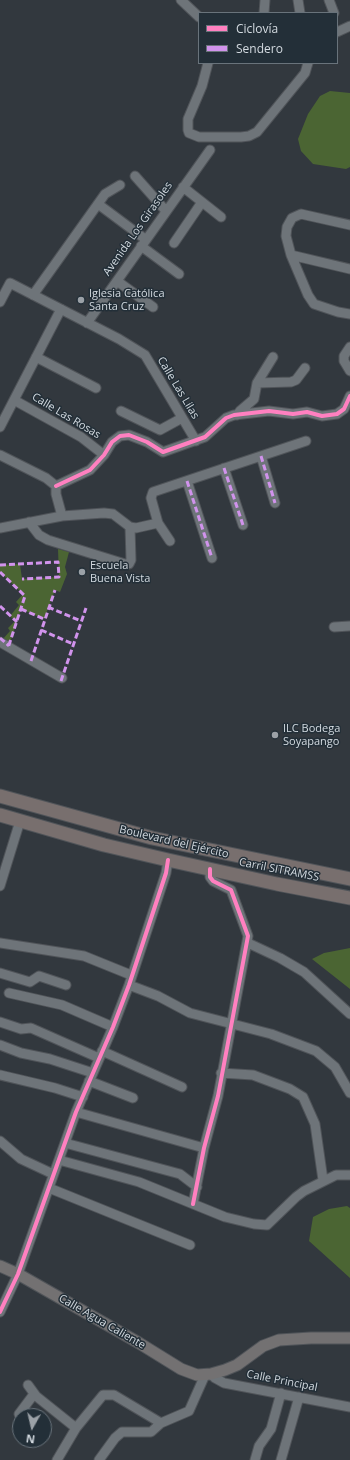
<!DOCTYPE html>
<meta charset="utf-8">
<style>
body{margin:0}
#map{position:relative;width:350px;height:1460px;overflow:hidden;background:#32383e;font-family:"Open Sans",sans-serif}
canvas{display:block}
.legend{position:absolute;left:198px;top:12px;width:140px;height:52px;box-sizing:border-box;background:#232f38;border:1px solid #69737b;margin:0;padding:5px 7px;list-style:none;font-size:12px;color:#d3dae0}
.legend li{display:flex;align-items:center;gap:8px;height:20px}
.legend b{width:20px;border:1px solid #69737b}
.north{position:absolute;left:12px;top:1408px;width:40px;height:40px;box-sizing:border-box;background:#232f38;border:1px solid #69737b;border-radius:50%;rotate:188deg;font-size:11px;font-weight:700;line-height:16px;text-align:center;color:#d3dae0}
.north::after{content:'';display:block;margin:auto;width:14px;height:18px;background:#9ba1a7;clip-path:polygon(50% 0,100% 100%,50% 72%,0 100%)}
</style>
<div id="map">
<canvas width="350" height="1460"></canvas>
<ul class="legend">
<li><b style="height:5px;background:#ff80c0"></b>Ciclovía</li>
<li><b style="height:5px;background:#d193ec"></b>Sendero</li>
</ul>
<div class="north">N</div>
</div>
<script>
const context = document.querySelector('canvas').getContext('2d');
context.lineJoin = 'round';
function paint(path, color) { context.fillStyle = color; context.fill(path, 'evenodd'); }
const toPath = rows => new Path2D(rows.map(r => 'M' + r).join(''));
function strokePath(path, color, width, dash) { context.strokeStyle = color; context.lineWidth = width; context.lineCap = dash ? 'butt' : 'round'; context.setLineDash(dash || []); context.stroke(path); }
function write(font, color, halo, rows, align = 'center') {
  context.font = font + ' "Open Sans",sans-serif'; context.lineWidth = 3; context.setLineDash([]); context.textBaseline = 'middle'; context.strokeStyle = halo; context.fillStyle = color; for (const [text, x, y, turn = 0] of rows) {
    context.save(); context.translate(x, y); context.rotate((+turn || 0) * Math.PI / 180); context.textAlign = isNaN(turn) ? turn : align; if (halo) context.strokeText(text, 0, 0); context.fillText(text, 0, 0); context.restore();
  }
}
paint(toPath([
 [330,91,350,93,350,167,346,169,313,164,301,151,298,139,308,114,320,96],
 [58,549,69,552,65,567,67,574,60,592,55,590,44,619,21,609,9,646,2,640,10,631,8,628,15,621,10,616,19,605,16,602,23,594,0,572,0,565,20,564,22,579,59,577],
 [350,948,350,989,312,959,324,953],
 [347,1206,350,1208,350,1278,309,1241,313,1217,329,1209]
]), '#4b6533');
const minor = toPath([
 [181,0,199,17],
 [298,0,300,13],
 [329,0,334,13],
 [264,13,265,0],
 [337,32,350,26],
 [208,63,202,86,188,119,188,130,189,133,199,137,241,137,249,136,257,132,305,73,308,63],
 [135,176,166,211],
 [183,187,221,217],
 [98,204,145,239],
 [350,225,301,214,292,218,287,227,286,236,291,255,308,295,314,304,338,312,350,314],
 [174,243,202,202],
 [141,246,179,274],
 [291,255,350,269],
 [117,281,153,307],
 [33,295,105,194,120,185],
 [0,302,10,283,119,339,145,355,196,441],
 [87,323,210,150],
 [350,347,344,356,344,361,350,371],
 [36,357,96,388],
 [257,383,291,382,296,380,305,368],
 [14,400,81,437,104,455],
 [121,411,160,430,182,418],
 [237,415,240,411,254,399,257,383,273,357],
 [0,427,61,309],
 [0,455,46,478,56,486,56,494,62,516],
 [261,456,275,503],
 [224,468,243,525],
 [187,481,212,558],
 [56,486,90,470,104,455,112,442,120,436,129,435,147,442,163,452,205,437,226,418,234,415,269,411,293,414,307,412,322,416,337,414,344,409,350,396],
 [29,522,39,535,48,540,125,564,129,564,131,560,130,527],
 [0,528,62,516,104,513,113,514,130,527,136,528,158,523],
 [170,541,158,523,151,498,153,492,306,441],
 [334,627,350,626],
 [0,642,62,678],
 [0,886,20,821],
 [0,943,84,956,131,975],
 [248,943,280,958,304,972,350,1014],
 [0,973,30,982,39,976,66,985],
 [129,985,158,996,190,1013,271,1034,316,1051,335,1067,350,1093],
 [9,993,62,1005,113,1027],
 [0,1022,21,1029,31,1028,99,1058],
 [0,1045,21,1053,50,1059,93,1073],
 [102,1051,182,1087],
 [221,1073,253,1075,290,1089,303,1097,315,1124,323,1180],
 [0,1075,55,1088,83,1097],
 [89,1081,133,1098],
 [76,1112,204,1148],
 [0,1141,21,1159,53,1174],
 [65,1143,180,1174,197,1187],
 [59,1160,139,1182,225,1217,254,1224,267,1225,296,1197,304,1191,336,1175,350,1175],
 [49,1188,190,1245],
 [193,1204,204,1148,218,1096,248,936,231,890,213,881,210,877,210,869],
 [0,1312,18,1274,76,1112,113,1027,129,985,166,873,168,860],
 [211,1374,215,1378,224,1383,350,1407],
 [28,1385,36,1396,76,1428],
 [19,1414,34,1394],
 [57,1460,76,1428,103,1395,114,1395,161,1423],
 [99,1460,115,1438,122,1432,151,1432,161,1423,189,1411,205,1375],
 [255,1460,259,1446,271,1429,281,1393],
 [281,1460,299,1397]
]);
const major = toPath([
 [0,1266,18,1274,139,1343,181,1369,197,1375,211,1374,225,1370,237,1365,263,1346,279,1340,311,1338,350,1338]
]);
const highway = toPath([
 [0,796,152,838,350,879],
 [0,815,104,845,168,860,277,884,350,898]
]);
strokePath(minor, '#505459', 11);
strokePath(major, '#505459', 13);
strokePath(highway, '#505459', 15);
strokePath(minor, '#6e7479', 9);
strokePath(major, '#737172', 11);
strokePath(highway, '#786f6e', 13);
strokePath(toPath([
 [261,456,275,503],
 [224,468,243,525],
 [187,481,212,558],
 [0,565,58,562,59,577,22,579],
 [0,572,25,596,8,648],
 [0,606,17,622],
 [48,607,81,621],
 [21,609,44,619],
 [41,630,73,644],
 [0,638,9,646],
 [31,661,55,590],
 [61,681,86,608]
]), '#d193ec', 3, [6, 3]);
strokePath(toPath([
 [56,486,90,470,104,455,112,442,120,436,129,435,147,442,163,452,205,437,226,418,234,415,269,411,293,414,307,412,322,416,337,414,344,409,350,396],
 [193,1204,204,1148,218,1096,248,936,231,890,213,881,210,877,210,869],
 [0,1312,18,1274,76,1112,113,1027,129,985,166,873,168,860]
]), '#ff80c0', 4);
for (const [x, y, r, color] of [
 [81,300,4,"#9ba1a7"],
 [82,572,4,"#9ba1a7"],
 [275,735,4,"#9ba1a7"]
]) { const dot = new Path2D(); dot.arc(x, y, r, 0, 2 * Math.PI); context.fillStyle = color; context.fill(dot); strokePath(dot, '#232f38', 1.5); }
write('11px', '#d3dae0', '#232f38', [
 ["Avenida Los Girasoles",138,229,-55],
 ["Calle Las Lilas",178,388,59],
 ["Calle Las Rosas",66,416,31],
 ["Boulevard del Ejército",174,842,13],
 ["Carril SITRAMSS",279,870,11],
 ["Calle Agua Caliente",102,1322,30],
 ["Calle Principal",282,1381,11]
]);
write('11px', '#d3dae0', '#232f38', [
 ["Iglesia Católica",89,294],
 ["Santa Cruz",89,307],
 ["Escuela",90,566],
 ["Buena Vista",90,579],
 ["ILC Bodega",283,729],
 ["Soyapango",283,742]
], 'left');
</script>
